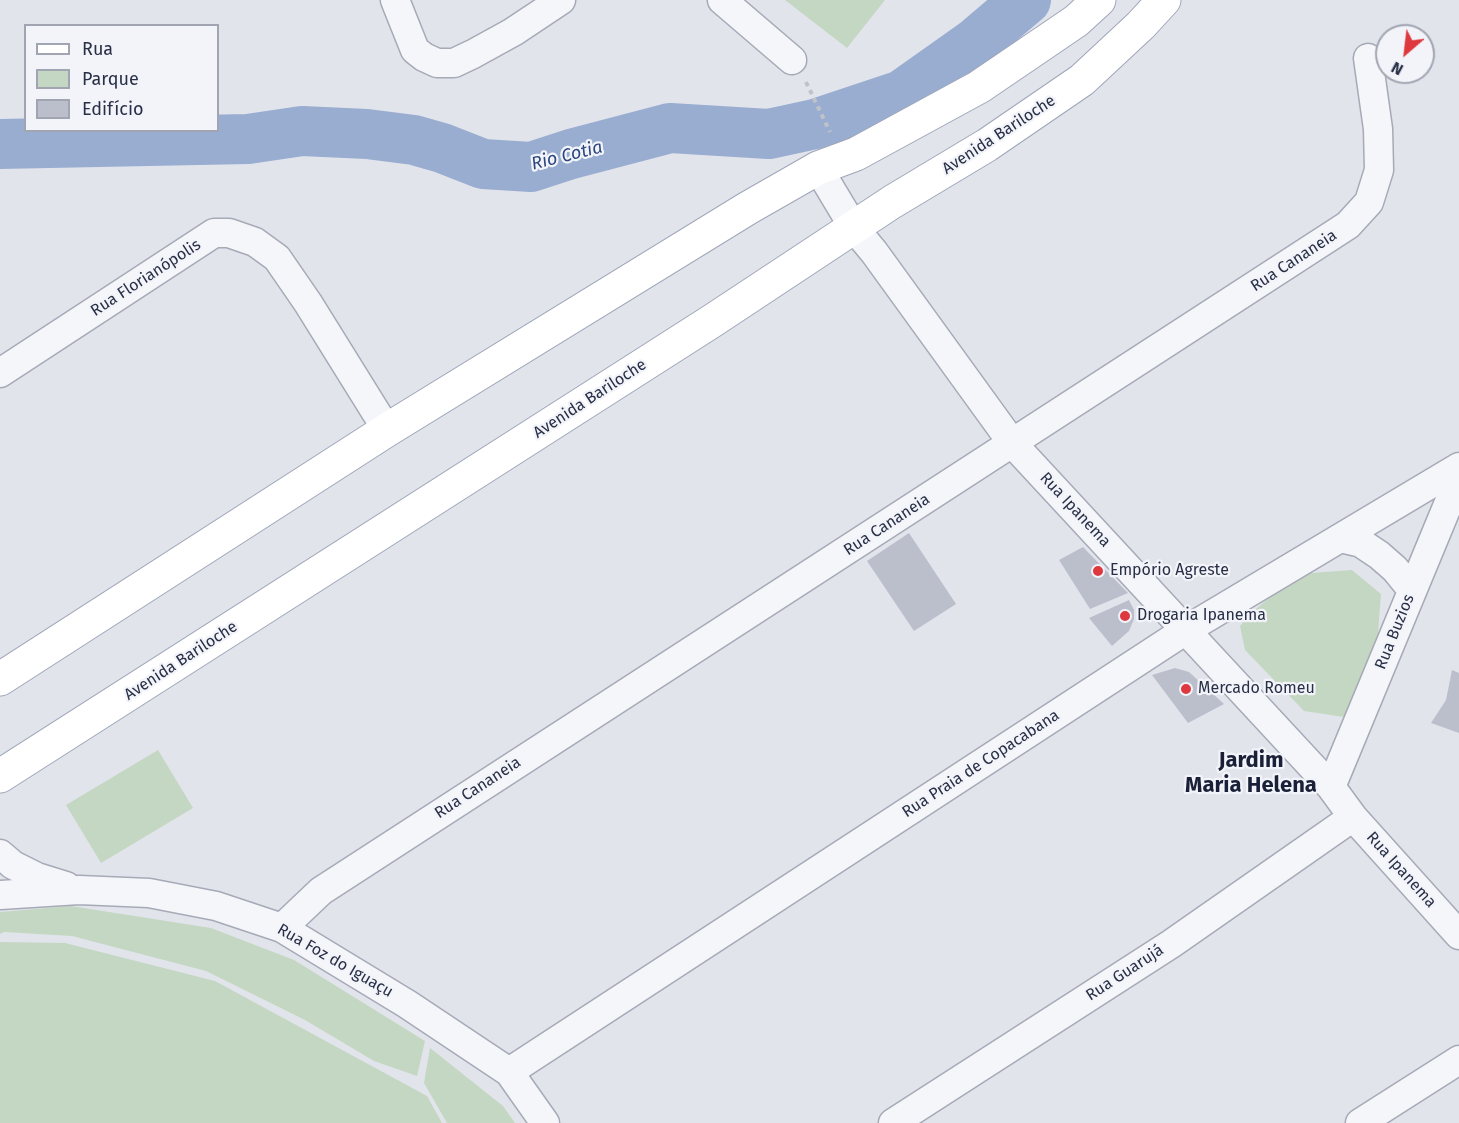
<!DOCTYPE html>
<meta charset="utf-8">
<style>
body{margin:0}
#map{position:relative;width:1459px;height:1123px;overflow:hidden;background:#e2e4ec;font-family:"Fira Sans",sans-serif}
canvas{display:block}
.legend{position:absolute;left:24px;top:24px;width:195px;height:108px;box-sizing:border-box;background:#f2f4f9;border:2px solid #a1a5b1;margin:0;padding:8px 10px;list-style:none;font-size:18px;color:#282f46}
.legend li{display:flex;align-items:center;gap:12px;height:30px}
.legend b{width:30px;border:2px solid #a1a5b1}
.north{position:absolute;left:1375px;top:24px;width:60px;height:60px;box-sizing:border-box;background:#f2f4f9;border:2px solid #a1a5b1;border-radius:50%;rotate:208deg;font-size:16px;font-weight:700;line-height:24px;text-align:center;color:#282f46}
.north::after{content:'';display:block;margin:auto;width:21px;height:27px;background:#de393e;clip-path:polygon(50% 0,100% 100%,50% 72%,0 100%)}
</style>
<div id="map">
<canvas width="1459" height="1123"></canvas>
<ul class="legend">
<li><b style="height:8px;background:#fff"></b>Rua</li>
<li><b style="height:16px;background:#c4d7c2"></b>Parque</li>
<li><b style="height:16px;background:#bbbfcc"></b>Edifício</li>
</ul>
<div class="north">N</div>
</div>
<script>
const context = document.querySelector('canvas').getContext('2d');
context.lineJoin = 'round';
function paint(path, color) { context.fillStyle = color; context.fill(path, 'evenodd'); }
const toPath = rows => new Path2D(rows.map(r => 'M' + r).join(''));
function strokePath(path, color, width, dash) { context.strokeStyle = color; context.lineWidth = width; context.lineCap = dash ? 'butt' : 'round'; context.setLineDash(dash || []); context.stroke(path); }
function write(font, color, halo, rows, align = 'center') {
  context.font = font + ' "Fira Sans",sans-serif'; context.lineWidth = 4.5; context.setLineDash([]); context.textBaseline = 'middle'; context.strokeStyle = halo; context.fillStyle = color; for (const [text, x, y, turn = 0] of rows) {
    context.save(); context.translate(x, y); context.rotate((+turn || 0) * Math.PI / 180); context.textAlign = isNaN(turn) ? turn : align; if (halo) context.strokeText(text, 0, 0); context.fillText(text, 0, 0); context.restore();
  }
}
paint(toPath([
 [785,0,885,0,847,48],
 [1352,570,1381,594,1378,633,1355,706,1344,717,1304,711,1245,650,1240,626,1257,608,1298,574],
 [158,750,193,808,101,863,66,805],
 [71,906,211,928,294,960,425,1041,417,1076,374,1061,305,1020,206,971,72,936,4,932,0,934,0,912],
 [0,942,65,943,215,981,427,1096,442,1123,0,1123],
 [430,1048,503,1106,515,1123,447,1123,424,1083]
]), '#c4d7c2');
strokePath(toPath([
 [0,144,248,139,302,131,367,134,414,140,442,148,483,164,531,167,571,154,670,128,769,134,815,124,902,95,974,44,1026,0]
]), '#99add0', 50);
paint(toPath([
 [909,533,956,604,914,631,867,561],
 [1083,547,1128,593,1090,609,1059,560],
 [1129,600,1134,610,1134,619,1129,631,1112,646,1089,618],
 [1175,668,1189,672,1224,704,1188,723,1152,675],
 [1452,670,1459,673,1459,733,1431,723,1446,700]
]), '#bbbfcc');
const minor = toPath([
 [395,0,415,50,424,57,437,63,454,63,473,54,513,32,561,0],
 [722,0,792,60],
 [818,168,854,228,874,252,1013,444,1331,787,1353,817,1459,935],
 [0,373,214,233,229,233,255,242,277,258,308,303,387,430],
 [1340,538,1361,543,1379,555,1395,569,1412,590],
 [1331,787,1459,478],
 [0,854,13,865,37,877,66,886],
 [0,895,79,890,149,893,216,906,282,928,407,1004,509,1072,545,1123],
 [282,928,321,891,1348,225,1369,202,1379,170,1378,129,1368,58],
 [509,1072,1186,630,1459,467],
 [893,1123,1171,944,1353,817],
 [1360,1123,1459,1060]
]);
const major = toPath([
 [0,679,387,430,748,208,818,168,856,154,979,87,1076,21,1099,0],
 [0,776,712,321,892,202,987,145,1082,80,1141,25,1164,0]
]);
strokePath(minor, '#a6aab7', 31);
strokePath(major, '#9fa6b9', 35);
strokePath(toPath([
 [806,82,830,132]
]), '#c0c2ca', 4, [4.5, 4.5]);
strokePath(minor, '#f5f6f9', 28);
strokePath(major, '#fff', 33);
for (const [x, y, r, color] of [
 [1098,571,6,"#de393e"],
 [1125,616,6,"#de393e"],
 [1186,689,6,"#de393e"]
]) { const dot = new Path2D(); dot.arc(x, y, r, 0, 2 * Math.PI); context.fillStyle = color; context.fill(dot); strokePath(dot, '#f2f4f9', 2); }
write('16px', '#282f46', '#f2f4f9', [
 ["Avenida Bariloche",999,135,-33],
 ["Rua Cananeia",1294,261,-33],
 ["Rua Florianópolis",146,278,-33],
 ["Avenida Bariloche",590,399,-33],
 ["Rua Ipanema",1075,510,47],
 ["Rua Cananeia",887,525,-33],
 ["Rua Buzios",1395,632,-68],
 ["Avenida Bariloche",181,661,-33],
 ["Rua Praia de Copacabana",981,764,-33],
 ["Rua Cananeia",478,788,-33],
 ["Rua Ipanema",1401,870,48],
 ["Rua Foz do Iguaçu",335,961,30],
 ["Rua Guarujá",1125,973,-33]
]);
write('16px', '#282f46', '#f2f4f9', [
 ["Empório Agreste",1110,571],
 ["Drogaria Ipanema",1137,616],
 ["Mercado Romeu",1198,689]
], 'left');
write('italic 18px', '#2c477f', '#f2f4f9', [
 ["Rio Cotia",567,156,-14]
]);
write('bold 22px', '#1a2037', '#f2f4f9', [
 ["Jardim",1251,761],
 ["Maria Helena",1251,786]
]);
</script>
